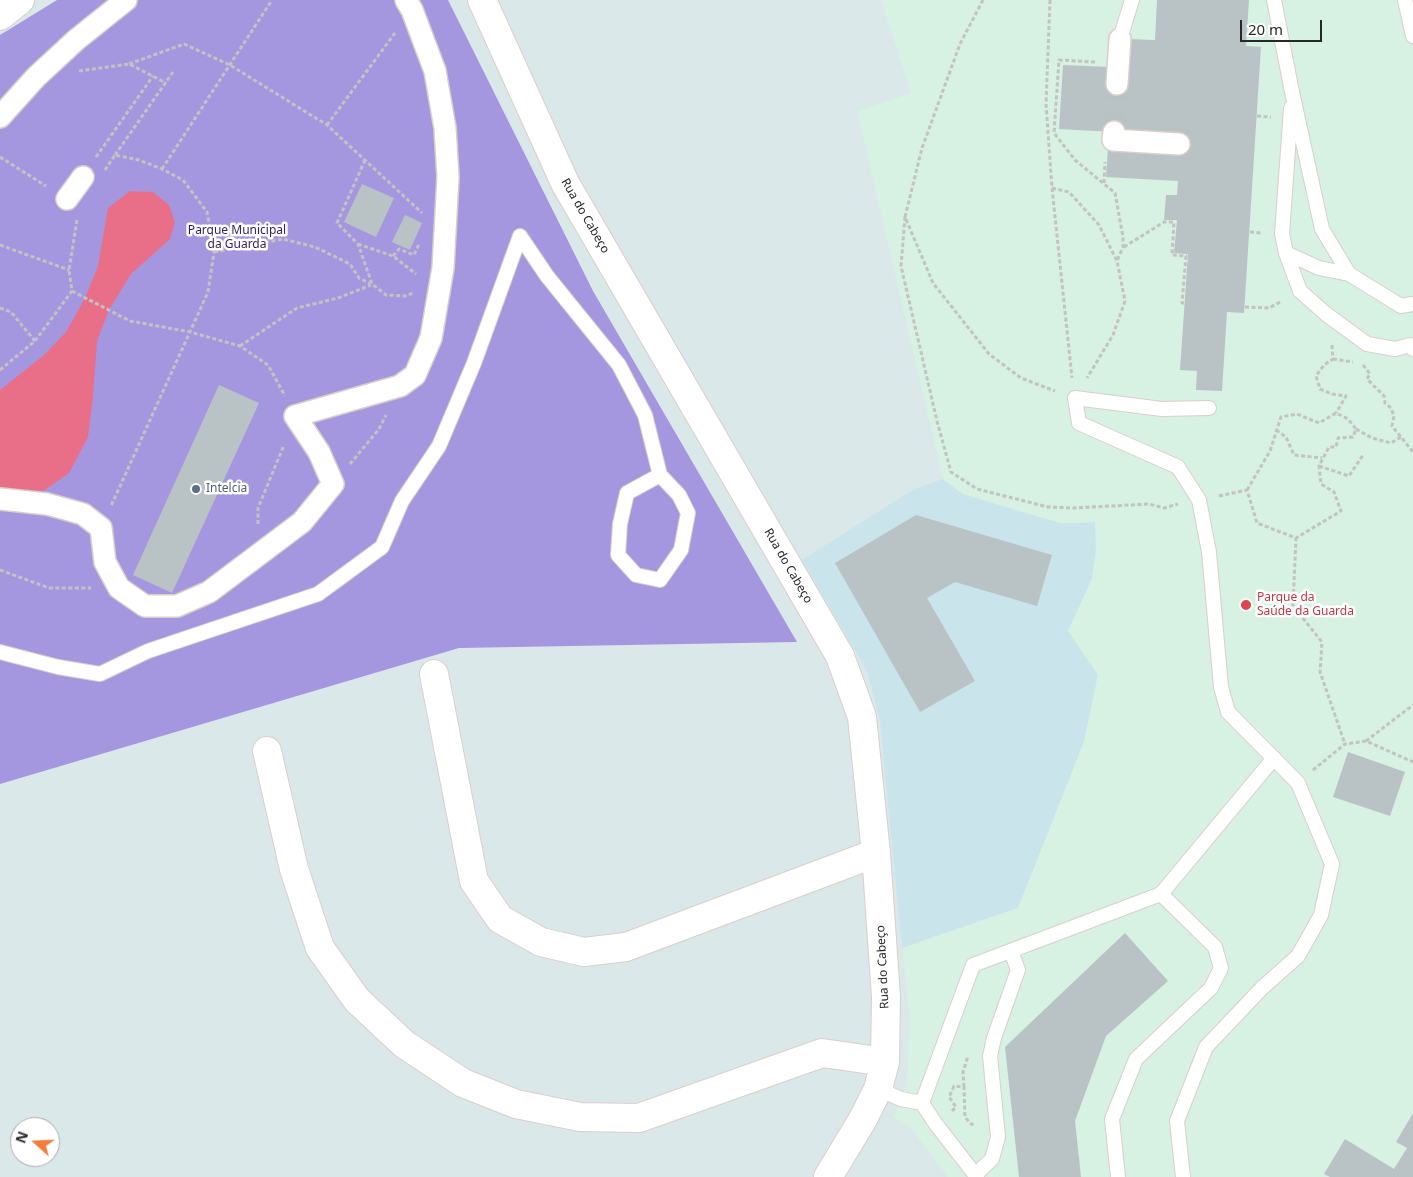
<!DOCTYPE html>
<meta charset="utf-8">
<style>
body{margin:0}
#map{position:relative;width:1413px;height:1177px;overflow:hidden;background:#dae8ea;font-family:"Noto Sans",sans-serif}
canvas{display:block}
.north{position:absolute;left:10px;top:1117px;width:50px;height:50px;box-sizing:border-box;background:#fff;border:1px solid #a9a9a9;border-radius:50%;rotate:290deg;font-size:14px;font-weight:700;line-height:20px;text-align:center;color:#282828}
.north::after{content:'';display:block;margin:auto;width:18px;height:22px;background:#f37c3e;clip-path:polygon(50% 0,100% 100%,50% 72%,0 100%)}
.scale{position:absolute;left:1240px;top:20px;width:82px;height:22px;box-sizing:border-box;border:2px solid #282828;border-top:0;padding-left:6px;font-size:15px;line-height:18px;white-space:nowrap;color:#282828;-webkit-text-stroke:4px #fff;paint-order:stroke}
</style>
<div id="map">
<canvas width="1413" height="1177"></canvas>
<div class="north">N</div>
<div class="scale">20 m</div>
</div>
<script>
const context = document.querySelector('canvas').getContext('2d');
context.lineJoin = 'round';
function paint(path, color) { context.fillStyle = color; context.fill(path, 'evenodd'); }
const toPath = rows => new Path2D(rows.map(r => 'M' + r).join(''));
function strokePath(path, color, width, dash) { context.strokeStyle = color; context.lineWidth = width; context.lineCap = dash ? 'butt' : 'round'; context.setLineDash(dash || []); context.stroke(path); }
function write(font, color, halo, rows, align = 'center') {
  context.font = font + ' "Noto Sans",sans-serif'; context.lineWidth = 5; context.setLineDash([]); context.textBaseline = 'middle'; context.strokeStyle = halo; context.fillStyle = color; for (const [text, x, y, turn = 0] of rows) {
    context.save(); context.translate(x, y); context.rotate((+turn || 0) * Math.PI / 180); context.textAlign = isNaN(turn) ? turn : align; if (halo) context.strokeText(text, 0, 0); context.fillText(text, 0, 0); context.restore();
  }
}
paint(toPath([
 [943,479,963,494,1060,523,1095,522,1096,550,1092,579,1068,631,1098,675,1084,742,1018,908,902,948,880,721,867,671,802,560,914,489]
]), '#c9e4eb');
paint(toPath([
 [881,0,1413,0,1413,1177,948,1177,910,1127,894,1117,907,1083,910,1021,902,948,1018,908,1084,742,1098,675,1068,631,1092,579,1096,550,1095,522,1060,523,963,494,943,479,857,111,911,93]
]), '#d7f1e3');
paint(toPath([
 [57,0,448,0,593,291,797,642,459,648,0,784,0,35]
]), '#a597df');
paint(toPath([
 [130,191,153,192,169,205,175,222,170,239,131,274,109,310,97,341,93,396,88,437,69,473,39,494,5,491,0,486,0,390,44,355,66,332,85,298,98,266,108,208]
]), '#e96f88');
paint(toPath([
 [1157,0,1249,0,1246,46,1261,47,1244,313,1227,312,1222,391,1196,390,1197,371,1180,370,1188,254,1174,253,1177,220,1164,220,1166,195,1177,195,1178,181,1106,177,1108,148,1114,132,1059,129,1063,65,1110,67,1128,39,1155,40],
 [362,184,394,198,376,237,344,222],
 [405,215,422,223,410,250,392,242],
 [219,385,259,403,172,593,133,575],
 [916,515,1052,555,1037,606,955,582,927,598,975,681,920,712,835,563],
 [1348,752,1405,772,1390,816,1333,797],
 [1125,933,1168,981,1106,1036,1075,1121,1081,1177,1019,1177,1005,1047],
 [1413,1113,1413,1177,1330,1177,1324,1174,1345,1139,1394,1169,1407,1148,1396,1142]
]), '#b9c3c5');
strokePath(toPath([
 [1114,132,1117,84]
]), '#b6c2c3', 21, [21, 11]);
const service = toPath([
 [1274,0,1292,92,1322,229,1349,274,1401,306,1413,304],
 [1405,0,1413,36],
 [1120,39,1132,0],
 [1291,108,1282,234,1286,253,1300,291,1326,314,1367,344,1395,349,1410,345,1413,349],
 [1286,253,1319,268,1349,274],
 [0,652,58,667,100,674,148,651,318,594,382,547,402,501,439,446,474,363,520,236,547,276,619,365,645,415,660,475,679,495,688,513,681,550,660,580,636,575,618,555,620,524,627,493,660,475],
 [1161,894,1274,758],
 [878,1089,901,1099,922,1103,935,1123,977,1177],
 [922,1103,973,965,1161,894,1215,947,1221,968,1211,988,1136,1059,1112,1119,1118,1177],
 [975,1175,992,1159,998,1137,990,1056,994,1038,1018,970,1011,951],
 [1183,1177,1177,1121,1206,1047,1262,988,1298,956,1321,915,1332,864,1298,783,1228,712,1221,687,1209,552,1199,500,1178,467,1079,423,1075,398,1162,409,1209,408]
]);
const pedestrian = toPath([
 [1117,84,1120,39],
 [0,117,36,77,76,40,126,0],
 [1114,132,1113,140,1179,144],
 [67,199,83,177],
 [0,499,47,504,83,514,101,528,105,562,119,588,145,606,177,606,209,592,302,522,333,484,319,452,295,416,400,386,415,375,431,338,443,268,448,177,445,128,435,71,412,10,406,0]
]);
const minor = toPath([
 [482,0,565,183,840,656,862,717,876,853,886,997,885,1062,878,1089,863,1119,828,1177],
 [0,16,20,0],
 [434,674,474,881,500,919,541,942,584,952,626,947,876,853],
 [267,751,294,869,320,948,357,1000,404,1044,463,1083,516,1104,580,1117,639,1118,822,1053,885,1062]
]);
strokePath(service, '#dacec8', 16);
strokePath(pedestrian, '#dacec8', 24);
strokePath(minor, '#dacec8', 30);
strokePath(toPath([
 [983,0,960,44,922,148,905,217,933,283,989,354,1021,378,1055,391],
 [1050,0,1046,104,1052,188,1072,378],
 [1095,62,1059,60,1054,133,1075,160,1115,193,1123,237,1123,247,1117,261],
 [129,64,184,44,230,65,327,125,422,213],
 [79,71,129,64,166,83],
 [1257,116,1271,117],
 [327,125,395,33],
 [115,155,173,72],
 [0,157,46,186],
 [96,157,153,76],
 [365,160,337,223,358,244,372,284,386,295,407,296,414,292],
 [162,169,272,0],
 [105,170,115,155,139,160,162,169,183,180,207,212,214,252,208,292,111,506],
 [1104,183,1105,162],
 [1052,188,1069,192,1099,225,1117,261,1125,301,1113,335,1087,378],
 [905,217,901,266,937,421,951,472,977,489,1048,507,1073,508,1149,504,1164,508,1178,504],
 [1250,232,1261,233],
 [358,244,393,256,416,274],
 [0,245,69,270],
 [1124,247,1164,222,1174,222,1172,255,1186,256,1182,303,1184,303],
 [214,252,283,239,315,247,350,264,359,278,371,284],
 [393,256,399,249,414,255,419,244],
 [72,291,130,321,190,332,240,346,268,365,285,396],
 [1245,307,1269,308,1282,301],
 [0,308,11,312,35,341],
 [1332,345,1333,359,1324,365,1316,376,1320,389,1332,394,1346,396,1336,413],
 [240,346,297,308,338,298,371,285],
 [1333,359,1353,362],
 [1363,365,1370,374,1367,379,1384,396,1385,403,1391,408,1394,416,1392,426,1413,452],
 [0,370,35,341,72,291,69,270,77,220],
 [1356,429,1372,438,1391,443,1401,437],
 [1276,430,1286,437,1294,455,1322,458],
 [350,464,379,429,386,415],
 [1319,466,1349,476,1363,455],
 [1247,490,1270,451,1281,417,1297,414,1319,423,1336,413,1348,419,1356,429,1353,437,1338,438,1336,447,1329,447,1319,466,1321,484,1334,492,1341,511,1296,538],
 [1219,496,1247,490,1257,523,1296,538,1293,606,1322,642,1320,672,1345,744],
 [258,524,258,508,284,445],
 [0,570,49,588,91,588],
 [1366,741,1413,705],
 [1313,770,1345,744,1366,741,1413,762],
 [964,1087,963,1072,968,1056],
 [952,1111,956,1107,949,1097,954,1086,964,1087,965,1117,971,1124,976,1125]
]), '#c3c3c3', 3, [4, 2.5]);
strokePath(service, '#fff', 14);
strokePath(pedestrian, '#fff', 21);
strokePath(minor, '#fff', 28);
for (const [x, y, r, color] of [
 [196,489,5,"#5c6f8a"],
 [1246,605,6,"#e0444e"]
]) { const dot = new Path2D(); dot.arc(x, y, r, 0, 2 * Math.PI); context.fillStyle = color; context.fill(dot); strokePath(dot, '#fff', 2); }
write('12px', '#282828', '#fff', [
 ["Rua do Cabeço",585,216,60],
 ["Rua do Cabeço",788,566,60],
 ["Rua do Cabeço",883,967,-93]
]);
write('12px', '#321c61', '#fff', [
 ["Parque Municipal",237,231],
 ["da Guarda",237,245]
]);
write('12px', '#4e5e75', '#fff', [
 ["Intelcia",206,489]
], 'left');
write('12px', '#be3a42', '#fff', [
 ["Parque da",1257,598],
 ["Saúde da Guarda",1257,612]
], 'left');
</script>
